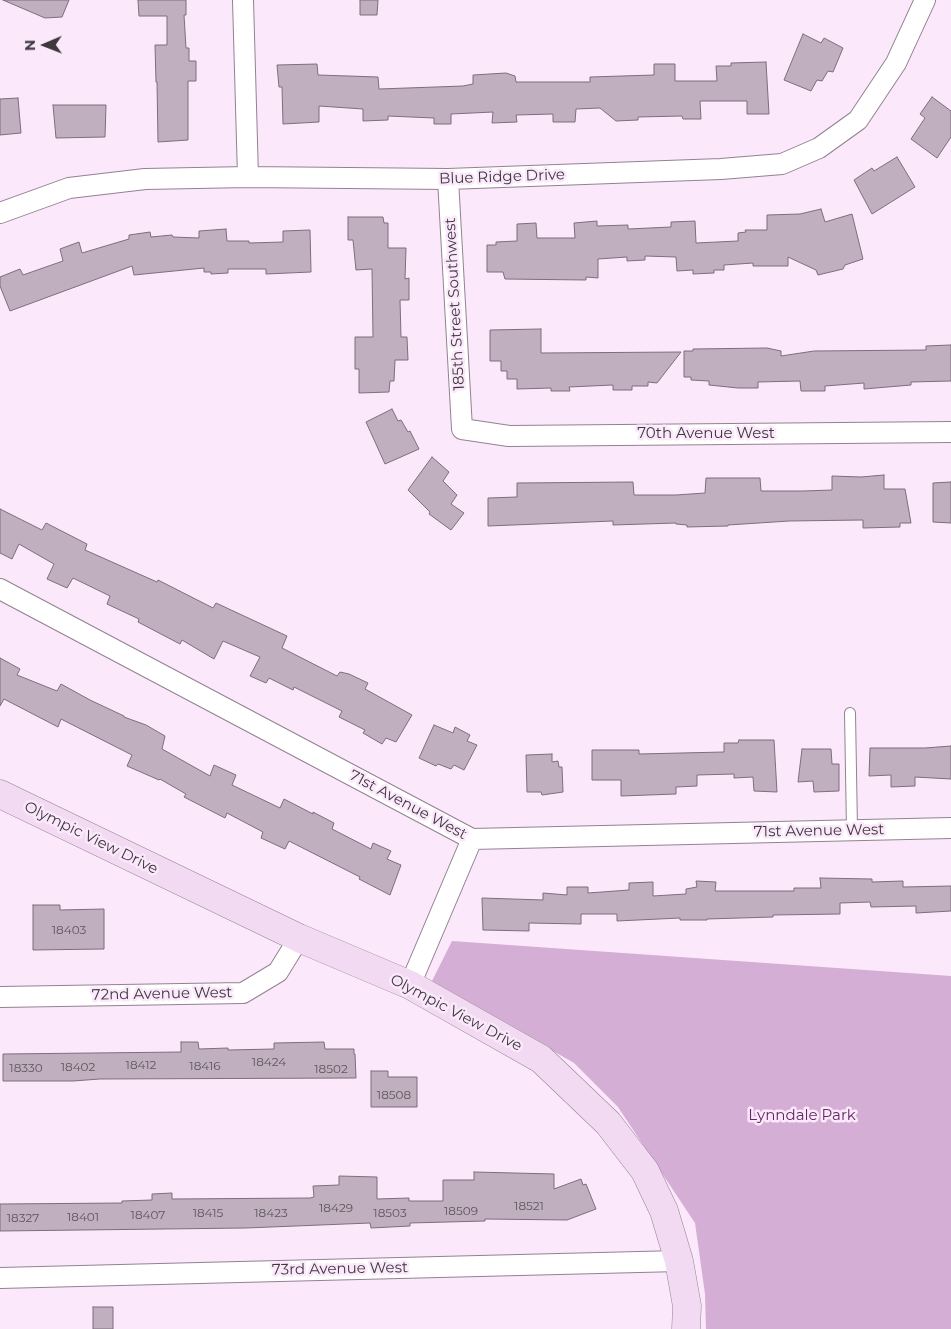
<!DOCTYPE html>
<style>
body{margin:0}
#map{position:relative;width:951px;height:1329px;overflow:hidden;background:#fbe9fb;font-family:Montserrat,sans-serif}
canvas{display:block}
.north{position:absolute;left:20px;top:20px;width:50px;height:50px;-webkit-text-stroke:4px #fbe9fb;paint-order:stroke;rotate:269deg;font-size:14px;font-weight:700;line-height:20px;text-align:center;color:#3f393f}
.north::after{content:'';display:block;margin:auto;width:18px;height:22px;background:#3f393f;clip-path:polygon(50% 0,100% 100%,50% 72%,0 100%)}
</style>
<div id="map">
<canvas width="951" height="1329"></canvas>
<div class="north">N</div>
</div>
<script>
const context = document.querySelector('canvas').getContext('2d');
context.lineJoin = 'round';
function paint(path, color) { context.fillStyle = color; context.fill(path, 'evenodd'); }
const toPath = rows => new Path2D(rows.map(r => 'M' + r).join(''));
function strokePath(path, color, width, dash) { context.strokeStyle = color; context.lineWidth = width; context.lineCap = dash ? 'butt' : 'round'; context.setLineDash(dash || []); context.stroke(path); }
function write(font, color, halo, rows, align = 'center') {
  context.font = font + ' Montserrat,sans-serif'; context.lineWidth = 5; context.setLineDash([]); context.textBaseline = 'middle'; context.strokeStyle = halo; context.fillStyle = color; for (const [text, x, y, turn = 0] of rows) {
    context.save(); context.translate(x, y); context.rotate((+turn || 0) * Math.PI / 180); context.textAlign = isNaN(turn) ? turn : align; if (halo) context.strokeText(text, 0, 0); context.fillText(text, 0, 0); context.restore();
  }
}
paint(toPath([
 [452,941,951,976,951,1329,706,1329,705,1294,695,1223,618,1107,574,1063,432,981]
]), '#d4aed4');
const building = toPath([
 [3,0,69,0,62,17,45,18,3,0],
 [138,0,186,0,186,15,184,15,186,48,189,48,189,61,196,61,196,81,188,81,188,140,158,142,157,82,156,82,155,45,167,45,167,16,139,16,138,0],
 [360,0,378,0,377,15,360,15,360,0],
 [803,34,821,43,824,38,843,48,833,72,828,71,822,81,817,80,811,91,784,80,803,34],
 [766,62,769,114,747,114,747,101,700,101,701,119,683,119,682,116,638,117,638,120,616,121,600,108,576,109,575,122,553,122,553,114,516,115,517,122,492,123,493,112,451,114,451,124,434,124,434,118,388,116,388,120,363,121,363,109,319,106,319,122,283,124,282,87,279,87,277,65,317,64,318,75,378,77,379,89,463,86,473,84,473,75,506,73,515,76,516,82,590,82,590,77,654,75,654,64,675,64,675,81,717,81,716,66,731,66,731,63,766,62],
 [932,97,951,111,951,137,937,158,911,139,925,118,920,114,932,97],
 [18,98,21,133,0,135,0,99,18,98],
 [53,105,106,105,105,137,56,138,53,105],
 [897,157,915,187,872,214,854,180,872,168,874,171,897,157],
 [821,209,825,222,852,214,863,259,845,265,843,269,818,275,816,270,788,257,788,266,753,266,753,263,724,265,724,270,714,270,714,273,693,274,693,270,677,271,676,257,645,256,645,260,627,261,627,257,598,259,598,278,586,277,586,280,505,279,503,272,487,272,487,245,496,245,496,242,517,241,517,224,536,223,537,238,575,238,574,223,597,221,597,226,628,225,628,229,671,227,671,222,695,221,696,243,738,241,738,233,746,232,745,230,767,230,767,215,800,214,821,209],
 [348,217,383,217,384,223,388,223,388,248,406,248,405,279,409,278,409,300,400,300,401,337,407,337,408,360,395,360,394,381,390,381,389,392,359,393,359,369,355,369,355,337,373,337,372,269,356,270,353,240,348,240,348,217],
 [226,229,227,241,249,241,249,243,283,242,283,231,310,230,311,272,266,274,266,269,228,269,228,273,211,274,211,272,204,272,204,268,134,275,132,266,10,311,0,286,0,277,20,269,23,275,63,261,60,249,79,242,82,253,129,239,129,235,150,232,151,237,172,235,173,237,199,238,199,231,226,229],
 [541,329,541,353,681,352,657,383,648,382,648,386,632,386,632,390,613,390,613,385,569,387,570,391,551,391,551,388,517,389,517,379,507,379,507,371,501,371,501,361,490,361,490,330,541,329],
 [951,345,951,381,911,382,911,385,864,389,864,383,825,386,825,391,801,391,800,381,758,382,758,388,738,388,709,385,709,381,691,380,691,377,684,377,684,351,693,351,693,349,767,348,781,351,781,356,814,351,926,350,926,346,951,345],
 [392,409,398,421,401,420,408,432,410,431,419,449,385,464,366,422,392,409],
 [432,457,449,472,443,481,457,495,451,504,464,513,451,530,429,514,430,512,408,490,432,457],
 [884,475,884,489,905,489,911,523,900,523,900,527,863,528,863,520,789,521,728,525,728,526,687,527,687,525,676,524,676,523,613,525,613,521,488,526,488,498,517,497,517,483,633,482,634,495,676,495,705,493,706,478,760,478,761,491,803,491,832,490,832,476,861,477,884,475],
 [951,482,951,523,933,522,933,483,951,482],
 [0,509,42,530,46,523,87,544,85,550,157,582,158,580,213,608,216,603,287,636,282,648,337,676,340,672,349,674,368,683,365,689,412,715,396,742,386,738,382,744,363,733,365,730,339,717,342,711,294,687,293,690,269,678,266,683,250,676,260,657,223,641,214,659,182,640,180,644,138,622,139,619,107,604,110,596,73,578,67,588,47,579,54,564,19,544,12,559,0,553,0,509],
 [0,658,20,669,17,675,57,691,61,684,90,700,124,716,124,717,146,725,165,736,162,749,210,776,214,765,236,775,232,785,280,808,284,799,313,814,313,812,334,823,332,829,371,849,373,843,391,851,387,859,401,865,390,895,359,879,360,877,289,841,285,849,261,838,263,832,227,813,225,818,184,797,186,794,160,779,159,780,127,766,132,755,61,719,58,727,4,699,0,706,0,658],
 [434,725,453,733,455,727,470,735,467,741,477,745,464,770,454,765,451,769,438,764,436,766,419,758,434,725],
 [739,740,774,740,777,792,754,791,753,777,734,778,734,774,697,775,697,786,676,787,676,794,621,796,621,780,592,780,592,750,639,750,639,754,724,752,724,743,738,743,739,740],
 [951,746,951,779,915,777,915,786,891,787,891,775,869,776,870,748,925,748,951,746],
 [802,749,831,749,832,764,839,764,839,791,814,792,813,781,798,782,802,749],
 [552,754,552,762,558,761,559,767,562,767,563,792,542,795,541,792,527,792,526,755,552,754],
 [820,878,872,879,872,882,903,881,903,887,951,886,951,911,916,913,916,906,871,907,870,902,840,903,840,914,773,915,773,917,707,919,707,920,680,920,680,918,617,921,617,914,581,914,581,924,529,923,529,931,483,930,482,898,543,900,543,893,567,895,567,887,588,887,588,893,629,890,629,883,653,882,653,896,686,894,686,889,697,887,696,881,716,882,715,891,794,891,794,888,821,888,820,878],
 [33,905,60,905,60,910,104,909,104,949,33,950,33,905],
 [181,1042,198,1042,199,1049,228,1048,228,1050,274,1049,274,1043,324,1042,325,1049,354,1049,354,1054,355,1054,356,1078,100,1079,73,1081,3,1081,3,1054,181,1052,181,1042],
 [371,1071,388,1071,388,1077,417,1077,417,1107,371,1107,371,1071],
 [474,1172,554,1174,554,1189,581,1179,583,1185,586,1184,596,1209,567,1220,485,1219,485,1221,410,1223,410,1226,371,1228,370,1223,246,1228,0,1231,0,1204,122,1203,122,1201,152,1200,152,1194,172,1193,172,1199,310,1198,314,1197,313,1186,339,1185,339,1176,377,1177,377,1199,409,1198,409,1201,443,1201,443,1180,474,1180,474,1172],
 [93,1307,113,1307,113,1329,93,1329,93,1307]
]);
paint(building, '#bfafbf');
strokePath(building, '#7d6d7d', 1);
const lane = toPath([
 [850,713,852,830]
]);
const street = toPath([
 [243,0,248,177],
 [448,179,462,429,509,436,951,432],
 [0,213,69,188,145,179,248,177,448,179,721,169,782,164,819,148,858,120,896,63,925,0],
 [0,589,472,839,951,828],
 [410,985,472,839],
 [0,997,243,993,278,972,299,938],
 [0,1278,679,1261]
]);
const secondary = toPath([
 [0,794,299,938,410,985,541,1059,608,1123,645,1171,664,1211,679,1261,687,1306,686,1329]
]);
strokePath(lane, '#928291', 12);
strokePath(street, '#928291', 22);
strokePath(secondary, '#928291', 29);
strokePath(lane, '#fff', 10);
strokePath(street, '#fff', 20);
strokePath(secondary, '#f2dbf2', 28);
write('12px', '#5f565f', null, [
 ["18403",69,930],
 ["18424",269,1062],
 ["18412",141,1065],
 ["18416",205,1066],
 ["18402",78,1067],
 ["18330",26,1068],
 ["18502",331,1069],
 ["18508",394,1095],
 ["18521",529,1206],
 ["18429",336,1208],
 ["18509",461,1211],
 ["18415",208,1213],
 ["18423",271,1213],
 ["18503",390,1213],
 ["18407",148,1215],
 ["18401",83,1217],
 ["18327",23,1218]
]);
write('15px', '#3f393f', '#fbe9fb', [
 ["Blue Ridge Drive",502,177,-2],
 ["185th Street Southwest",455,304,-93],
 ["70th Avenue West",706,434],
 ["71st Avenue West",408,805,28],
 ["71st Avenue West",819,831,-1],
 ["Olympic View Drive",91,838,26],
 ["72nd Avenue West",162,994,-1],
 ["Olympic View Drive",456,1013,28],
 ["73rd Avenue West",340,1269,-1]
]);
write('15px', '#612963', '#fbe9fb', [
 ["Lynndale Park",802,1116]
]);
</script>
